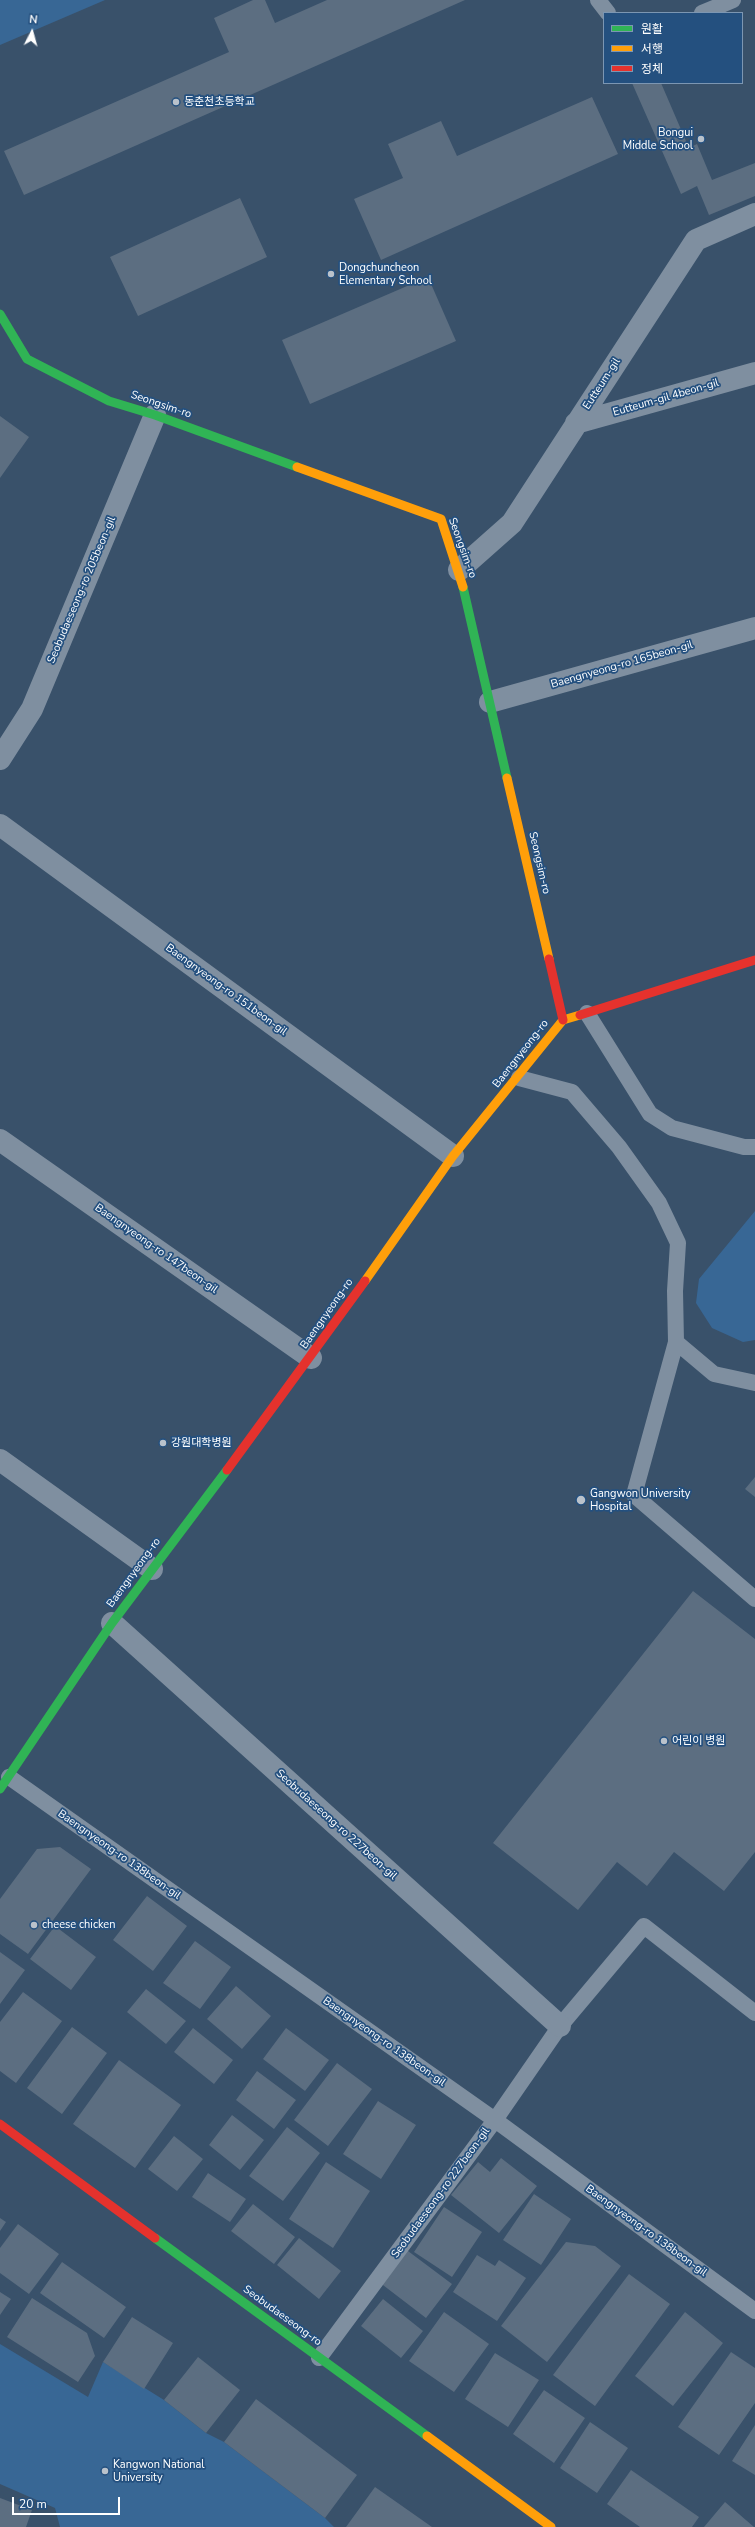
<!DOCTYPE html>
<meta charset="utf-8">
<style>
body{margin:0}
#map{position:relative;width:755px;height:2527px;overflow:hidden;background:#39516a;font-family:"Nunito Sans","Noto Sans KR",sans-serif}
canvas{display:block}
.legend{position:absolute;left:603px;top:12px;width:140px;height:72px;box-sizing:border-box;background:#24507f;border:1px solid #7c96b2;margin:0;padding:5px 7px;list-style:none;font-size:12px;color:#fff}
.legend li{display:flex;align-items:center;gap:8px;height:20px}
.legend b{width:20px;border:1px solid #7c96b2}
.north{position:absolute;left:12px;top:12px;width:40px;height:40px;-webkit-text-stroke:3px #24507f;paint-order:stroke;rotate:6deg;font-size:11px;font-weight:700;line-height:16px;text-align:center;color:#fff}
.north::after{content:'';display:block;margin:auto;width:14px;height:18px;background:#fff;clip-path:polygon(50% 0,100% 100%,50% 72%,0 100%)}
.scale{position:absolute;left:12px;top:2497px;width:108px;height:18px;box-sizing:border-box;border:2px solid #fff;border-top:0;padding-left:5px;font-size:12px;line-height:14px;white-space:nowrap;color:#fff;-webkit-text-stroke:3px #24507f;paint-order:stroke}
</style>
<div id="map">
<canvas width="755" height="2527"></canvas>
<ul class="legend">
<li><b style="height:5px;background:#30b455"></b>원활</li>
<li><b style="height:5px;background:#ff9f0a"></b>서행</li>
<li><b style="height:5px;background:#e5322d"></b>정체</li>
</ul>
<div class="north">N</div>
<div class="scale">20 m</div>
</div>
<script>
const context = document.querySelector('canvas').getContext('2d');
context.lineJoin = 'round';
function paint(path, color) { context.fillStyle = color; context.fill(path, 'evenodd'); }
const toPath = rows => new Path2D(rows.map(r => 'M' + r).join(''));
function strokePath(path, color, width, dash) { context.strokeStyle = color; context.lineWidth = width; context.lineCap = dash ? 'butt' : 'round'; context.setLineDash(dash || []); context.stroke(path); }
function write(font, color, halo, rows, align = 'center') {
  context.font = font + ' "Nunito Sans","Noto Sans KR",sans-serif'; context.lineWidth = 3.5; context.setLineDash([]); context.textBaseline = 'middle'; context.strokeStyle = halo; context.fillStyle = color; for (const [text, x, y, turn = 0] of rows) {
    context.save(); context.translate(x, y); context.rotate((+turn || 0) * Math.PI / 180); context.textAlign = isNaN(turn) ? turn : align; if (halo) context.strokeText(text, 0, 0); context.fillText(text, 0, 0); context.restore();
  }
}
paint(toPath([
 [0,0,105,0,0,45],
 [755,1211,755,1340,743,1342,712,1328,696,1303,699,1279],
 [0,2344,88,2397,103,2362,164,2400,206,2433,224,2442,325,2518,334,2527,60,2527,55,2508,0,2484]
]), '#386795');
paint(toPath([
 [253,0,265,0,275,23,327,0,465,0,24,195,4,151,229,52,214,18],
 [632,83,661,83,689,148,697,144,712,180,755,163,755,196,709,215,697,186,681,194],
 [592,97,618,154,381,260,354,199,403,178,388,144,441,121,457,156],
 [240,198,267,257,138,316,110,257],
 [428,277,456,341,310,404,282,340],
 [0,416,29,437,0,478],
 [755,1477,755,1497,745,1489],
 [693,1591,755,1639,755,1852,724,1891,674,1852,647,1886,617,1862,578,1910,493,1843],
 [60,1847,91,1869,28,1954,0,1934,0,1899,37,1849],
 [147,1896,187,1926,153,1971,113,1940],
 [55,1926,96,1957,71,1990,30,1959],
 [195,1941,231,1967,200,2009,163,1983],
 [0,1952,25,1970,0,2004],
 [236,1986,271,2016,242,2049,207,2019],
 [146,1989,186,2021,166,2044,127,2012],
 [23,1992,62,2021,16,2083,0,2071,0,2022],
 [72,2027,107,2053,62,2114,27,2088],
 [193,2028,233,2060,214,2084,174,2052],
 [286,2028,329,2060,305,2091,263,2059],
 [119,2060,181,2105,135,2168,73,2124],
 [337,2063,372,2089,328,2146,294,2120],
 [257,2071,296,2100,274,2129,236,2100],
 [378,2101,416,2125,381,2179,343,2154],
 [232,2115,264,2140,240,2170,209,2145],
 [287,2127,320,2153,283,2201,249,2176],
 [174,2136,203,2159,177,2191,148,2169],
 [501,2158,537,2186,499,2233,451,2195,478,2162,490,2172],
 [326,2162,370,2191,333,2248,289,2219],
 [208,2173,246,2199,230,2222,192,2197],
 [534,2194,571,2219,541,2265,503,2240],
 [253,2204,295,2237,274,2264,231,2231],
 [444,2207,482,2232,452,2277,414,2252],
 [0,2218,6,2222,0,2231],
 [18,2224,59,2254,29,2294,0,2273,0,2248],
 [299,2238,341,2271,319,2299,277,2265],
 [566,2242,595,2246,621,2266,547,2362,501,2326],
 [404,2248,452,2284,426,2318,379,2282],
 [477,2255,495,2266,499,2260,526,2278,497,2321,453,2292],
 [62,2262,126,2307,104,2338,40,2293],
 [629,2274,670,2304,595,2406,553,2375],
 [0,2292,11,2299,0,2315],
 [32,2298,87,2333,95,2356,78,2382,7,2337],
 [383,2299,423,2331,401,2358,361,2326],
 [444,2312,489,2344,454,2392,409,2361],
 [685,2312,723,2343,673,2406,635,2376],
 [132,2317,173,2343,144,2389,103,2362],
 [731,2352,755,2368,755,2403,719,2455,678,2427],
 [495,2353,539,2380,508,2427,465,2399],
 [198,2357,240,2390,206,2433,164,2400],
 [544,2390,585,2418,554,2463,513,2434],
 [256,2399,357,2475,325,2518,224,2442],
 [590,2422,628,2448,597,2493,560,2468],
 [755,2425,755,2475,732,2461],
 [631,2470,699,2517,692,2527,640,2527,607,2504],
 [375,2487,432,2527,346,2527],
 [0,2498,32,2510,26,2527,0,2527],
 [725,2502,754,2527,704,2527]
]), '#5c6e81');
strokePath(toPath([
 [598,0,608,13],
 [702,13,733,0],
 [587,1013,650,1114,672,1128,744,1147,755,1147],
 [519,1078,572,1092,619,1147,659,1203,678,1243,675,1291,676,1342,714,1374,755,1383],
 [676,1342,634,1495,755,1599],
 [9,1777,495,2120,755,2311],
 [319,2358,495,2120,560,2026,644,1926,755,2013]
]), '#7f8fa0', 16);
strokePath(toPath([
 [576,423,755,373],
 [459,570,512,523,696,240,755,214],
 [490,702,755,628],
 [0,759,32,709,155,415],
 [0,825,453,1156],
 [0,1140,311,1358],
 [0,1460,152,1569],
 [112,1623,560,2026]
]), '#7f8fa0', 22);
strokePath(toPath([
 [0,314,27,359,109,401,155,415,297,467],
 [463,587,507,778],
 [0,1789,112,1623,227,1470],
 [155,2238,427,2436]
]), '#30b455', 9);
strokePath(toPath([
 [297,467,441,519,463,587],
 [507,778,549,959],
 [365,1281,453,1156,563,1020,580,1015],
 [427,2436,551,2527]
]), '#ff9f0a', 9);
strokePath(toPath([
 [549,959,563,1020],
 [580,1015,755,960],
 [227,1470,365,1281],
 [0,2124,155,2238]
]), '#e5322d', 9);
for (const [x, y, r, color] of [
 [176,102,4,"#bac2cb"],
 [701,139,4,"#bac2cb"],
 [331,274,4,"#bac2cb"],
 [163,1443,4,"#bac2cb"],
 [581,1500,5,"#bac2cb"],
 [664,1741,4,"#bac2cb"],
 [34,1925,4,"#bac2cb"],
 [105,2471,4,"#bac2cb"]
]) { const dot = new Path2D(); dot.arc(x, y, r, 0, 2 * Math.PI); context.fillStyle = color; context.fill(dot); strokePath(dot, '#24507f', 1.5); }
write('11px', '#fff', '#24507f', [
 ["동춘천초등학교",184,102],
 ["Bongui",693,133,"right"],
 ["Middle School",693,146,"right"],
 ["Dongchuncheon",339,268],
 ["Elementary School",339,281],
 ["강원대학병원",171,1443],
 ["Gangwon University",590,1494],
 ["Hospital",590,1507],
 ["어린이 병원",672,1741],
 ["cheese chicken",42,1925],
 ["Kangwon National",113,2465],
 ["University",113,2478]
], 'left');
write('11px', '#fff', '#24507f', [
 ["Eutteum-gil",602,384,-57],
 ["Eutteum-gil 4beon-gil",666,398,-16],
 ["Seongsim-ro",161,405,19],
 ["Seongsim-ro",462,548,70],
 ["Seobudaeseong-ro 205beon-gil",82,590,-67],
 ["Baengnyeong-ro 165beon-gil",622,665,-16],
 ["Seongsim-ro",539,863,77],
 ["Baengnyeong-ro 151beon-gil",226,990,36],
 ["Baengnyeong-ro",521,1054,-52],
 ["Baengnyeong-ro 147beon-gil",156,1249,35],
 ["Baengnyeong-ro",327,1314,-55],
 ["Baengnyeong-ro",134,1573,-54],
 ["Seobudaeseong-ro 227beon-gil",336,1825,42],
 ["Baengnyeong-ro 138beon-gil",119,1855,35],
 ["Baengnyeong-ro 138beon-gil",384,2042,35],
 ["Seobudaeseong-ro 227beon-gil",441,2193,-54],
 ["Baengnyeong-ro 138beon-gil",646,2231,36],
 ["Seobudaeseong-ro",282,2316,36]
]);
</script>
